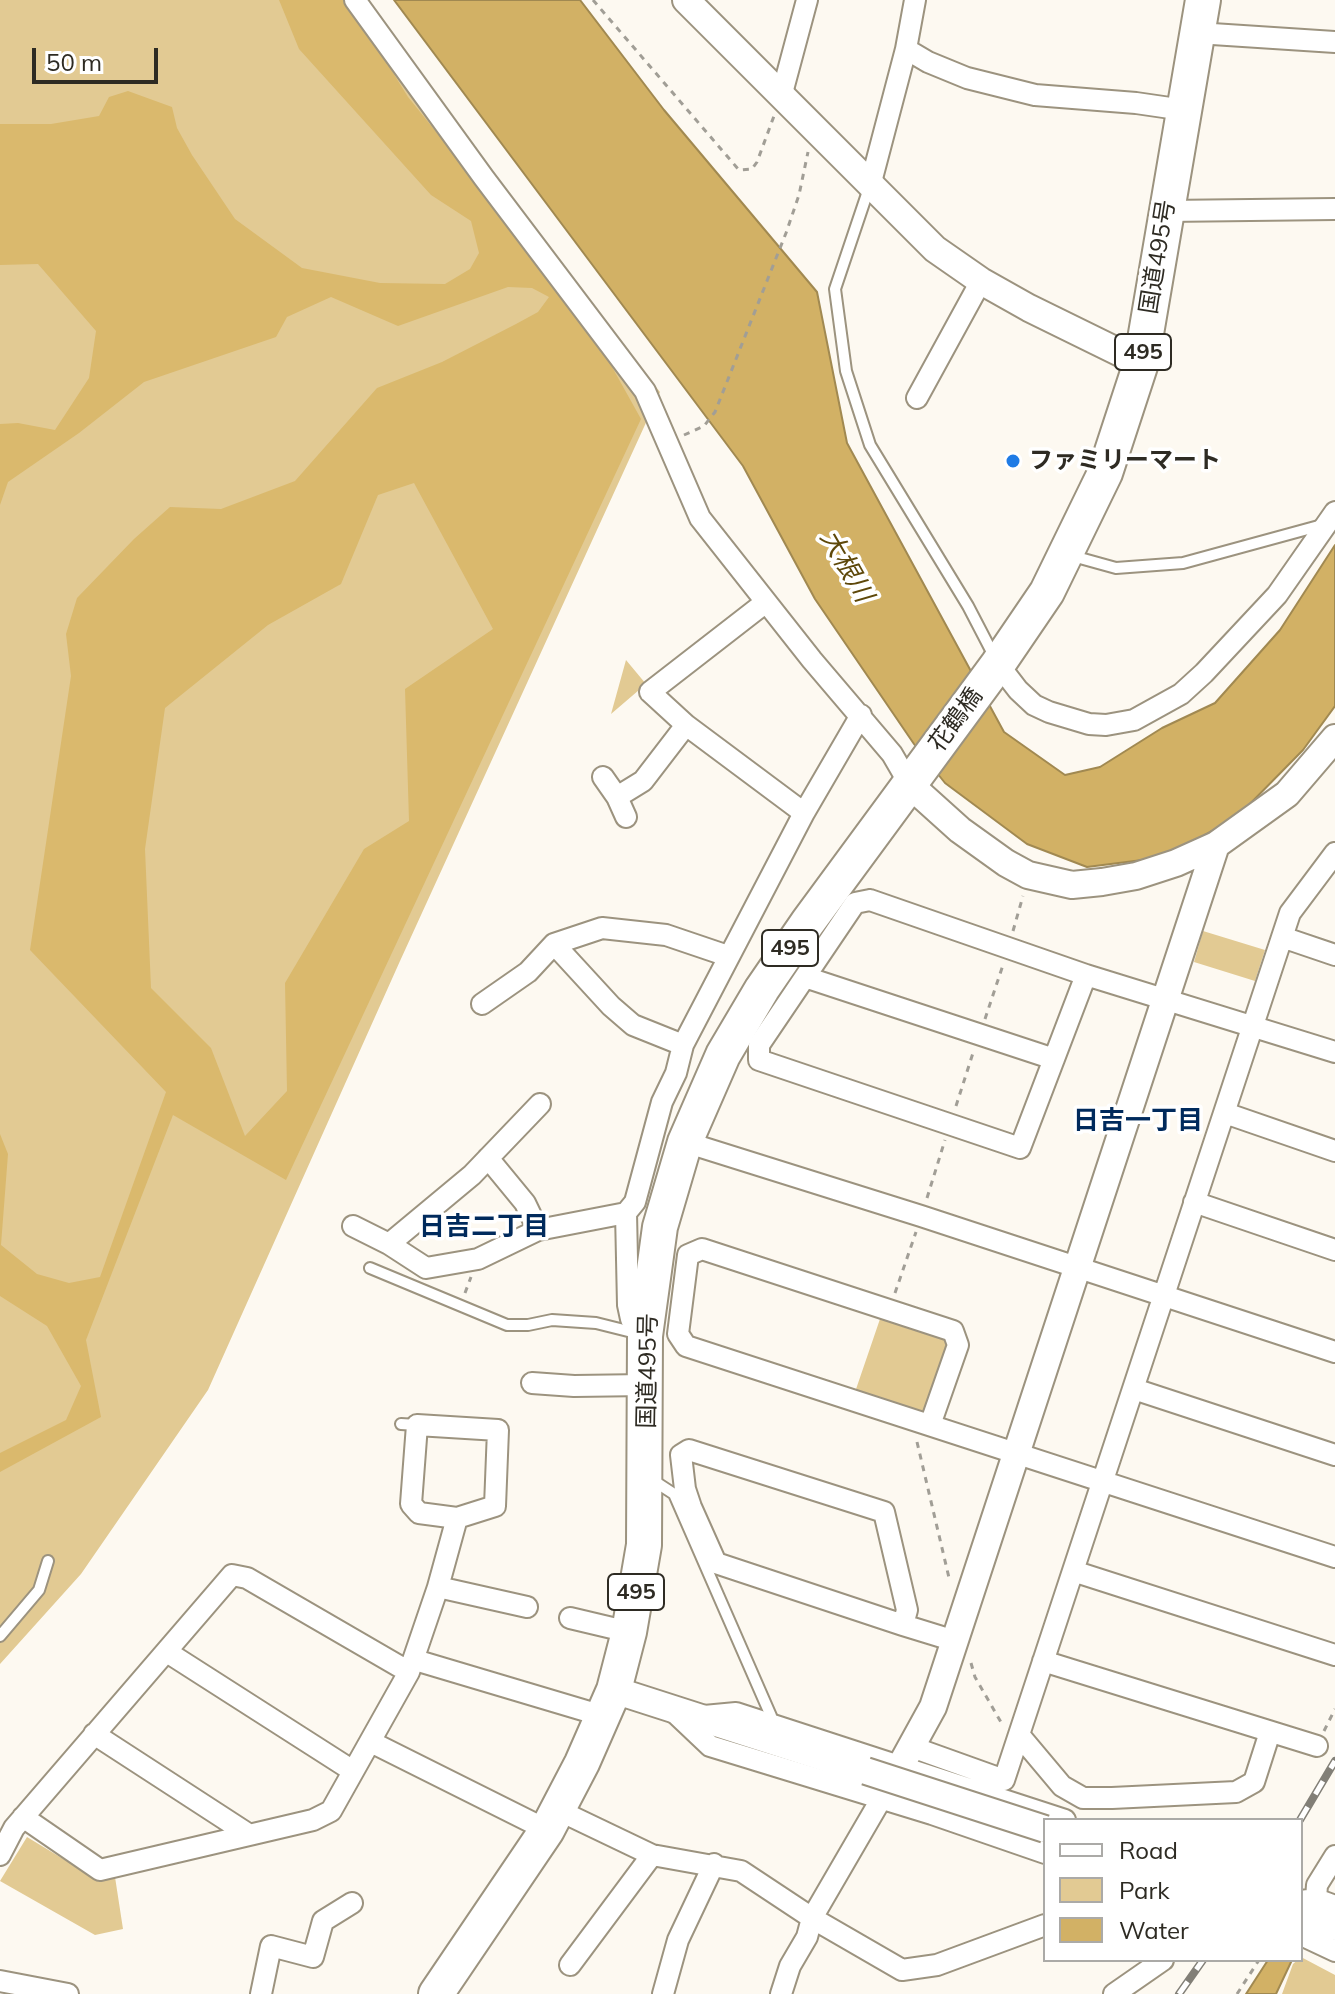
<!DOCTYPE html>
<meta charset="utf-8">
<style>
body{margin:0}
#map{position:relative;width:1335px;height:1994px;overflow:hidden;background:#fdf9f1;font-family:Mulish,sans-serif}
canvas{display:block}
.legend{position:absolute;left:1043px;top:1818px;width:260px;height:144px;box-sizing:border-box;background:#fff;border:2px solid #abaaa7;margin:0;padding:10px 14px;list-style:none;font-size:24px;color:#2e2b23}
.legend li{display:flex;align-items:center;gap:16px;height:40px}
.legend b{width:40px;border:2px solid #abaaa7}
.scale{position:absolute;left:32px;top:48px;width:126px;height:36px;box-sizing:border-box;border:4px solid #2e2b23;border-top:0;padding-left:10px;font-size:24px;line-height:28px;white-space:nowrap;color:#2e2b23;-webkit-text-stroke:6px #fff;paint-order:stroke}
</style>
<div id="map">
<canvas width="1335" height="1994"></canvas>
<ul class="legend">
<li><b style="height:10px;background:#fff"></b>Road</li>
<li><b style="height:22px;background:#e2ca93"></b>Park</li>
<li><b style="height:22px;background:#d2b165"></b>Water</li>
</ul>
<div class="scale">50 m</div>
</div>
<script>
const context = document.querySelector('canvas').getContext('2d');
context.lineJoin = 'round';
function paint(path, color) { context.fillStyle = color; context.fill(path, 'evenodd'); }
const toPath = rows => new Path2D(rows.map(r => 'M' + r).join(''));
function strokePath(path, color, width, dash) { context.strokeStyle = color; context.lineWidth = width; context.lineCap = dash ? 'butt' : 'round'; context.setLineDash(dash || []); context.stroke(path); }
function write(font, color, halo, rows, align = 'center') {
  context.font = font + ' Mulish,"Noto Sans JP",sans-serif'; context.lineWidth = 7; context.setLineDash([]); context.textBaseline = 'middle'; context.strokeStyle = halo; context.fillStyle = color; for (const [text, x, y, turn = 0] of rows) {
    context.save(); context.translate(x, y); context.rotate((+turn || 0) * Math.PI / 180); context.textAlign = isNaN(turn) ? turn : align; if (halo) context.strokeText(text, 0, 0); context.fillText(text, 0, 0); context.restore();
  }
}
paint(toPath([
 [0,0,351,0,660,392,400,961,208,1390,81,1574,0,1664],
 [626,660,646,684,611,714],
 [1203,931,1265,950,1255,981,1194,962],
 [880,1319,948,1341,923,1418,854,1395],
 [27,1837,98,1880,115,1877,123,1929,95,1935,0,1881],
 [1301,1957,1335,1975,1335,1994,1282,1994,1293,1964]
]), '#e2ca93');
paint(toPath([
 [279,0,348,0,408,97,582,313,641,419,286,1180,173,1115,86,1340,101,1417,0,1472,0,1453,66,1420,81,1386,47,1326,0,1296,0,1134,8,1154,1,1245,37,1274,69,1283,100,1277,166,1092,30,950,71,676,66,634,77,598,134,539,170,507,221,509,295,481,377,388,442,362,516,324,538,312,549,297,532,288,508,287,398,326,331,297,287,317,276,337,144,382,79,433,8,482,0,505,0,424,18,423,55,430,89,378,96,331,38,264,0,265,0,124,51,124,99,116,109,97,128,91,172,107,177,128,192,155,235,219,302,268,380,283,445,284,470,269,479,253,471,221,431,195,299,49],
 [414,483,493,629,405,689,409,821,364,849,285,983,287,1091,245,1136,211,1048,151,988,145,849,165,708,268,625,341,584,378,495]
]), '#dab96d');
const water = toPath([
 [394,0,580,0,664,110,817,292,847,443,1004,732,1065,775,1100,767,1162,728,1215,703,1280,630,1335,545,1335,706,1303,750,1238,816,1166,857,1087,867,1027,844,945,783,914,744,815,599,743,466,394,0],
 [1268,1960,1292,1960,1276,1994,1246,1994,1268,1960]
]);
paint(water, '#d2b165');
strokePath(water, '#a18951', 2);
const lane = toPath([
 [869,188,835,289,846,371,870,445,968,606,994,656],
 [1069,555,1116,568,1183,563,1326,524],
 [370,1268,507,1325,528,1325,552,1320,596,1323,640,1334],
 [401,1424,417,1425],
 [651,1479,674,1494,771,1716,770,1725],
 [0,1636,39,1590,48,1561]
]);
const street = toPath([
 [355,0,484,178,645,391,700,518,812,660,892,754,910,785],
 [1197,33,1335,42],
 [906,49,928,62,967,78,1035,95,1136,103,1184,110],
 [781,97,807,0],
 [870,186,906,49,915,0],
 [1166,211,1335,209],
 [917,398,981,281],
 [766,602,650,692,686,725,804,813],
 [998,664,1018,690,1034,705,1049,712,1089,724,1106,725,1134,720,1181,694,1204,673,1277,595,1335,512],
 [603,777,617,797,626,817],
 [617,797,643,781,686,725],
 [870,900,1086,975,1020,1148,759,1060,759,1045,855,903,870,900],
 [1282,937,1335,955],
 [728,956,666,935,602,928,554,944,611,1006,633,1025,683,1045,804,813,861,715],
 [1086,975,1335,1052],
 [805,977,1054,1059],
 [482,1004,528,972,554,944],
 [1225,1113,1335,1151],
 [685,1142,921,1216,1335,1352],
 [1194,1202,1335,1250],
 [353,1226,389,1244,472,1175,540,1104],
 [538,1230,626,1213],
 [389,1244,426,1268,478,1259,538,1230,525,1203,488,1158],
 [646,1323,631,1319,628,1305,626,1213,635,1202,662,1102,676,1073,683,1045],
 [532,1383,574,1386,646,1385],
 [1134,1389,1335,1455],
 [930,1425,958,1345,953,1331,702,1249,688,1255,678,1334,686,1346,1335,1557],
 [1073,1571,1335,1655],
 [438,1587,457,1518,495,1506,498,1430,417,1425,411,1504,419,1513,457,1518],
 [570,1618,629,1632],
 [903,1625,907,1610,884,1512,689,1450,681,1455,685,1489,691,1507,716,1563,903,1625,955,1641],
 [167,1652,353,1771],
 [415,1660,603,1716],
 [1043,1661,1317,1746],
 [672,1710,710,1746,932,1814,1045,1853],
 [704,1716,736,1713,1065,1820],
 [94,1734,248,1834],
 [1020,1736,1062,1786,1083,1798,1112,1798,1236,1792,1254,1782,1270,1732],
 [371,1742,547,1830],
 [912,1747,1004,1780,1290,913,1335,853],
 [558,1810,652,1855,741,1871,812,1918,902,1970,937,1965,1045,1925],
 [23,1817,100,1870,313,1820,331,1811,409,1672,438,1587,527,1607],
 [0,1855,14,1828,232,1575,247,1578,409,1672],
 [1316,1899,1335,1906],
 [1301,1901,1316,1899,1317,1885,1335,1856],
 [1301,1935,1335,1951],
 [570,1965,652,1855],
 [0,1981,68,1994],
 [261,1994,271,1946,313,1957,323,1921,352,1903],
 [663,1994,678,1940,714,1864],
 [781,1994,790,1966,807,1937,812,1918,887,1789],
 [1114,1994,1163,1960]
]);
const secondary = toPath([
 [686,0,935,249,981,281,1029,308,1141,363],
 [910,785,960,830,1006,863,1028,875,1072,885,1102,882,1136,876,1176,863,1216,845,1287,794,1335,738],
 [614,1690,866,1771],
 [900,1767,933,1707,1216,845],
 [1301,1913,1335,1927]
]);
const highway = toPath([
 [436,1994,547,1830,582,1763,614,1690,629,1632,644,1545,645,1336,660,1227,685,1142,723,1055,762,989,808,922,998,664,1047,592,1105,473,1141,363,1203,0]
]);
strokePath(lane, '#9c937f', 14);
strokePath(street, '#9c937f', 24);
strokePath(secondary, '#9c937f', 30);
strokePath(highway, '#9c937f', 38);
strokePath(toPath([
 [593,0,739,170,752,169,757,162,774,116],
 [684,435,704,426,715,412,786,233,799,195,808,152],
 [1013,931,1023,896],
 [985,1019,1003,965],
 [956,1106,973,1053],
 [927,1198,945,1140],
 [465,1293,471,1277],
 [895,1293,916,1232],
 [917,1442,950,1582],
 [971,1663,975,1677,1002,1724],
 [1324,1731,1335,1709],
 [1237,1994,1259,1960]
]), '#a19e96', 3, [6, 6]);
strokePath(lane, '#fff', 10);
strokePath(street, '#fff', 20);
strokePath(secondary, '#fff', 26);
strokePath(highway, '#fff', 34);
const rail = toPath([
 [1300,1820,1335,1761],
 [1179,1994,1203,1960]
]);
strokePath(rail, '#827f77', 8);
strokePath(rail, '#fff', 5, [15]);
const secondaryBridge = toPath([
 [866,1771,1045,1829]
]);
strokePath(secondaryBridge, '#9c937f', 30, []);
strokePath(secondaryBridge, '#fff', 26);
for (const [x, y, r, color] of [
 [1013,461,8,"#1f7be5"]
]) { const dot = new Path2D(); dot.arc(x, y, r, 0, 2 * Math.PI); context.fillStyle = color; context.fill(dot); strokePath(dot, '#fff', 3); }
for (const [x, y, w] of [
 [1143,352,56],
 [790,948,56],
 [636,1592,56]
]) { const box = new Path2D(); box.roundRect(x - w / 2, y - 18, w, 36, 6); context.fillStyle = '#fff'; context.fill(box); strokePath(box, '#2e2b23', 2); }
write('bold 22px', '#2e2b23', null, [
 ["495",1143,352],
 ["495",790,948],
 ["495",636,1592]
]);
write('24px', '#2e2b23', '#fff', [
 ["国道495号",1158,257,-81],
 ["花鶴橋",956,720,-54],
 ["国道495号",648,1371,-89]
]);
write('bold 24px', '#2e2b23', '#fff', [
 ["ファミリーマート",1029,461]
], 'left');
write('italic 26px', '#5e480a', '#fff', [
 ["大根川",846,566,60]
]);
write('bold 26px', '#002a5c', '#fff', [
 ["日吉一丁目",1138,1121],
 ["日吉二丁目",484,1227]
]);
</script>
